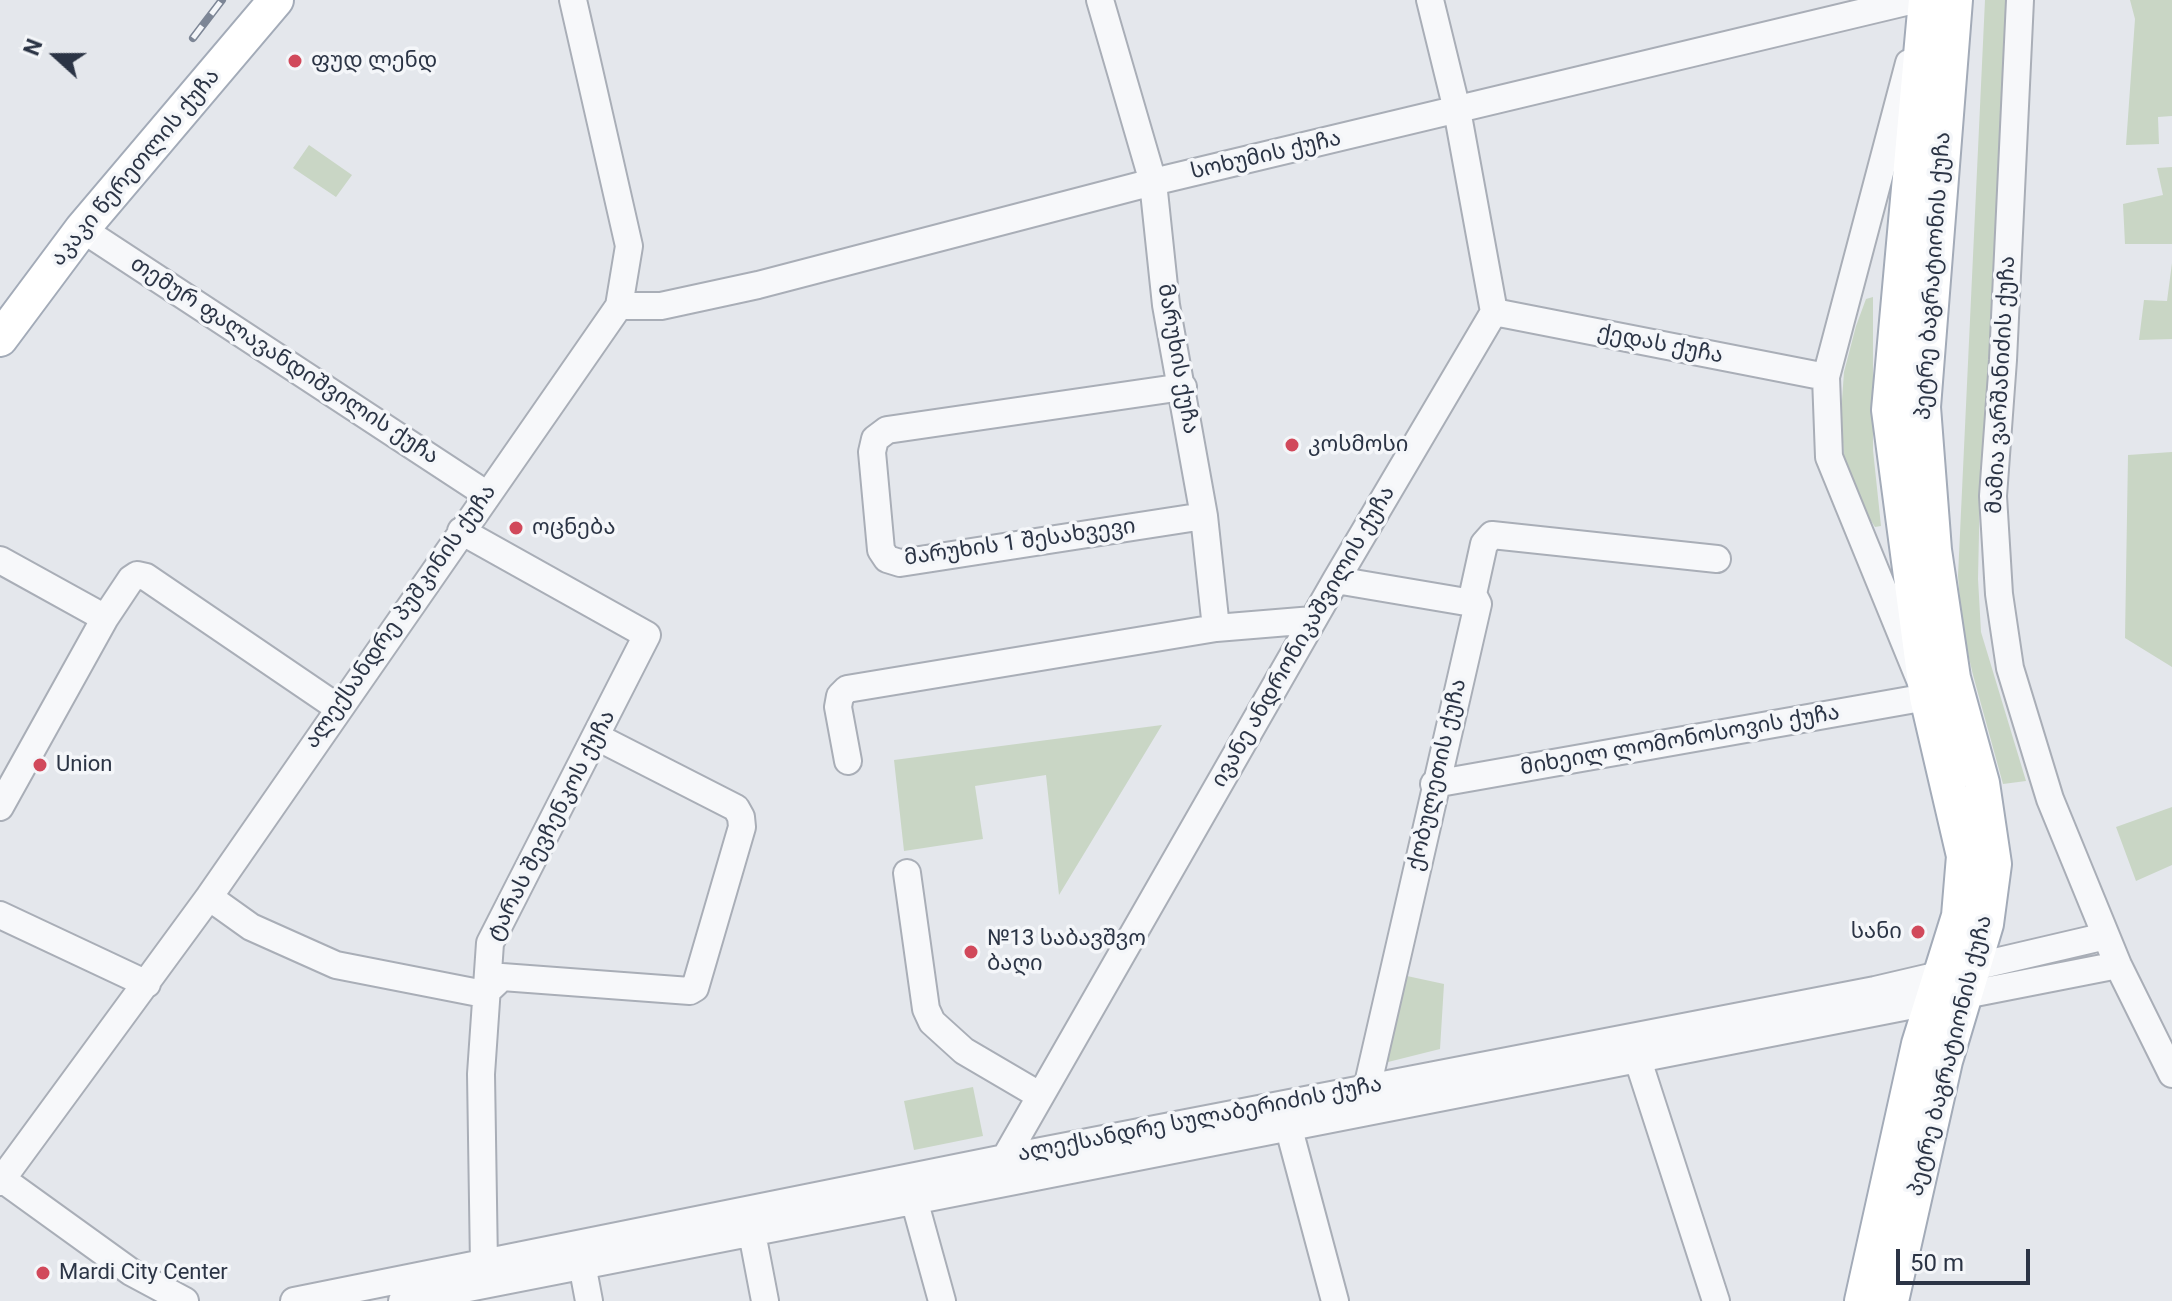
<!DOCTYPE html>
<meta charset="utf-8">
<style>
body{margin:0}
#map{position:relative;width:2172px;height:1301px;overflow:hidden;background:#e4e7ec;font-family:Roboto,sans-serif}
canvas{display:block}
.north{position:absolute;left:16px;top:16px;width:80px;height:80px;-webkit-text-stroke:6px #f4f6f9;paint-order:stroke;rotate:291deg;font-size:22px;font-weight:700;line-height:32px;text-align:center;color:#2b3445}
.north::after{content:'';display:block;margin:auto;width:28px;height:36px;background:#2b3445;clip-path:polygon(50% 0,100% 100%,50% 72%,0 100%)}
.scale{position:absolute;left:1896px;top:1249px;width:134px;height:36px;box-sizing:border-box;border:4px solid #2b3445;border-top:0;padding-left:10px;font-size:24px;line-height:28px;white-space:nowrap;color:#2b3445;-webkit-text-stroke:6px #f4f6f9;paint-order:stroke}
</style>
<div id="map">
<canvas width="2172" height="1301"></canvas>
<div class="north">N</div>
<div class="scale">50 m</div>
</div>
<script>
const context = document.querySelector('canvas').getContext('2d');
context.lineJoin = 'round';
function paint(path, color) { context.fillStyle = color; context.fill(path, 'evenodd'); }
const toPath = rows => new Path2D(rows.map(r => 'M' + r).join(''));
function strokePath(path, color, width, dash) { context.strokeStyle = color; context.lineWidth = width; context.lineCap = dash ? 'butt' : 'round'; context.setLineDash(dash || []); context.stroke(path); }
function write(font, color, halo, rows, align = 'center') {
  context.font = font + ' Roboto,"Noto Sans Georgian",sans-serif'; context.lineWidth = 7; context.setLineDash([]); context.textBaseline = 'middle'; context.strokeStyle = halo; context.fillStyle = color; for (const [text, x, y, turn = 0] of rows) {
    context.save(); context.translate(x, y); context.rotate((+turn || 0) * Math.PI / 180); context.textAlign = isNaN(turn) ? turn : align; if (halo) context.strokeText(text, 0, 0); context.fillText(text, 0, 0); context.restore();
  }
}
paint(toPath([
 [1985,0,2008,0,1994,325,1980,487,1978,579,1981,632,2026,781,2003,784,1973,675,1962,628,1958,576],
 [2130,0,2172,0,2172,116,2158,117,2159,144,2126,145,2135,19],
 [309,145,352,175,336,197,293,168],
 [2172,167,2172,244,2125,244,2123,204,2163,195,2157,168],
 [2172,263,2172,339,2139,340,2144,300,2167,301],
 [1873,297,1873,450,1881,526,1875,527,1858,501,1844,456,1841,414,1844,372,1856,326,1866,299],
 [2172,452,2172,667,2125,638,2128,455],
 [1162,725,1059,895,1046,775,975,786,983,839,904,851,894,760],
 [2172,807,2172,865,2136,881,2116,827],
 [1407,976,1444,984,1440,1049,1384,1063],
 [973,1087,983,1136,914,1150,904,1101]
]), '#c9d6c5');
const minor = toPath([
 [1100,0,1153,182,1166,305,1204,516,1216,628],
 [2020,0,2003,360,1993,496,1999,594,2010,668,2050,799,2118,965,2172,1074],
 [82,229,486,494],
 [619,306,661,306,758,285,1153,182,1914,0],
 [1494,312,1826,377],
 [1183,387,887,430,875,439,872,452,881,550,887,559,900,563,1204,516],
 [461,531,647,635,490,943,481,1074,484,1265],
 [0,560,105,618],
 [1336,580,1478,604],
 [1478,604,1473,594,1484,544,1492,535,1717,559],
 [848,761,838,707,840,696,847,689,1216,628,1313,620],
 [1434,784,1927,697,1829,457,1826,377,1909,63],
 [0,807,105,618,131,579,137,575,146,577,337,707],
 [907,873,926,1009,932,1022,964,1051,1039,1095],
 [209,897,251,927,336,965,484,994,502,977,690,991,695,988,742,827,741,817,736,808,597,737],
 [0,915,147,984],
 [1638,1060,1716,1301],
 [1367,1088,1478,604],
 [1289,1129,1335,1301],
 [1005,1158,1336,580,1494,312,1457,110,1430,0],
 [2,1179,131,1272,185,1301],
 [0,1182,209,897,619,306,629,246,573,0],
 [910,1185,942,1301],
 [752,1233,765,1301],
 [582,1264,589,1301],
 [294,1301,1005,1158,1875,990,2106,936],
 [402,1301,2118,965]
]);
const major = toPath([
 [0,339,82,229,276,0],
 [1862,1301,1919,1044,1959,916,1964,856,1927,697,1889,410,1926,0],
 [1891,1301,1945,1061,1986,924,1994,864,1982,783,1953,678,1934,550,1923,407,1955,0]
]);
strokePath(minor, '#a9aeb7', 30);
strokePath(major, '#a3abb8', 38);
strokePath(minor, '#f7f8fa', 26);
strokePath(major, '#fff', 34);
const rail = toPath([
 [193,38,222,0]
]);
strokePath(rail, '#7d8696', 8);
strokePath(rail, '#f4f6f9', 5, [15]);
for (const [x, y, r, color] of [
 [295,61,8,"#d1495b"],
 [1292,445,8,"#d1495b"],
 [516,528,8,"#d1495b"],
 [40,765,8,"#d1495b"],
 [1918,932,8,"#d1495b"],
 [971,952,8,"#d1495b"],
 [43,1273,8,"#d1495b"]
]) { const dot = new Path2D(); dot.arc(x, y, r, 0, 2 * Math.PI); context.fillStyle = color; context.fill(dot); strokePath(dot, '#f4f6f9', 3); }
write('22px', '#2b3445', '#f4f6f9', [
 ["ფუდ ლენდ",311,61],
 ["კოსმოსი",1308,445],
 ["ოცნება",532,528],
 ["Union",56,765],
 ["სანი",1902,932,"right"],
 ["№13 საბავშვო",987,939],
 ["ბაღი",987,964],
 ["Mardi City Center",59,1273]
], 'left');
write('22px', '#2b3445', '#f4f6f9', [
 ["სოხუმის ქუჩა",1266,156,-13],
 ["აკაკი წერეთლის ქუჩა",136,168,-50],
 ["პეტრე ბაგრატიონის ქუჩა",1934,276,-86],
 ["ქედას ქუჩა",1660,345,11],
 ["მარუხის ქუჩა",1177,359,80],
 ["თემურ ფალავანდიშვილის ქუჩა",284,361,33],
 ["მამია ვარშანიძის ქუჩა",2002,385,-87],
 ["მარუხის 1 შესახვევი",1020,543,-8],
 ["ალექსანდრე პუშკინის ქუჩა",401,617,-55],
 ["ივანე ანდრონიკაშვილის ქუჩა",1304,637,-60],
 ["მიხეილ ლომონოსოვის ქუჩა",1680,741,-10],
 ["ქობულეთის ქუჩა",1438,775,-77],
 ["ტარას შევჩენკოს ქუჩა",552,826,-63],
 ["პეტრე ბაგრატიონის ქუჩა",1951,1056,-76],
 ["ალექსანდრე სულაბერიძის ქუჩა",1200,1120,-11]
]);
</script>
